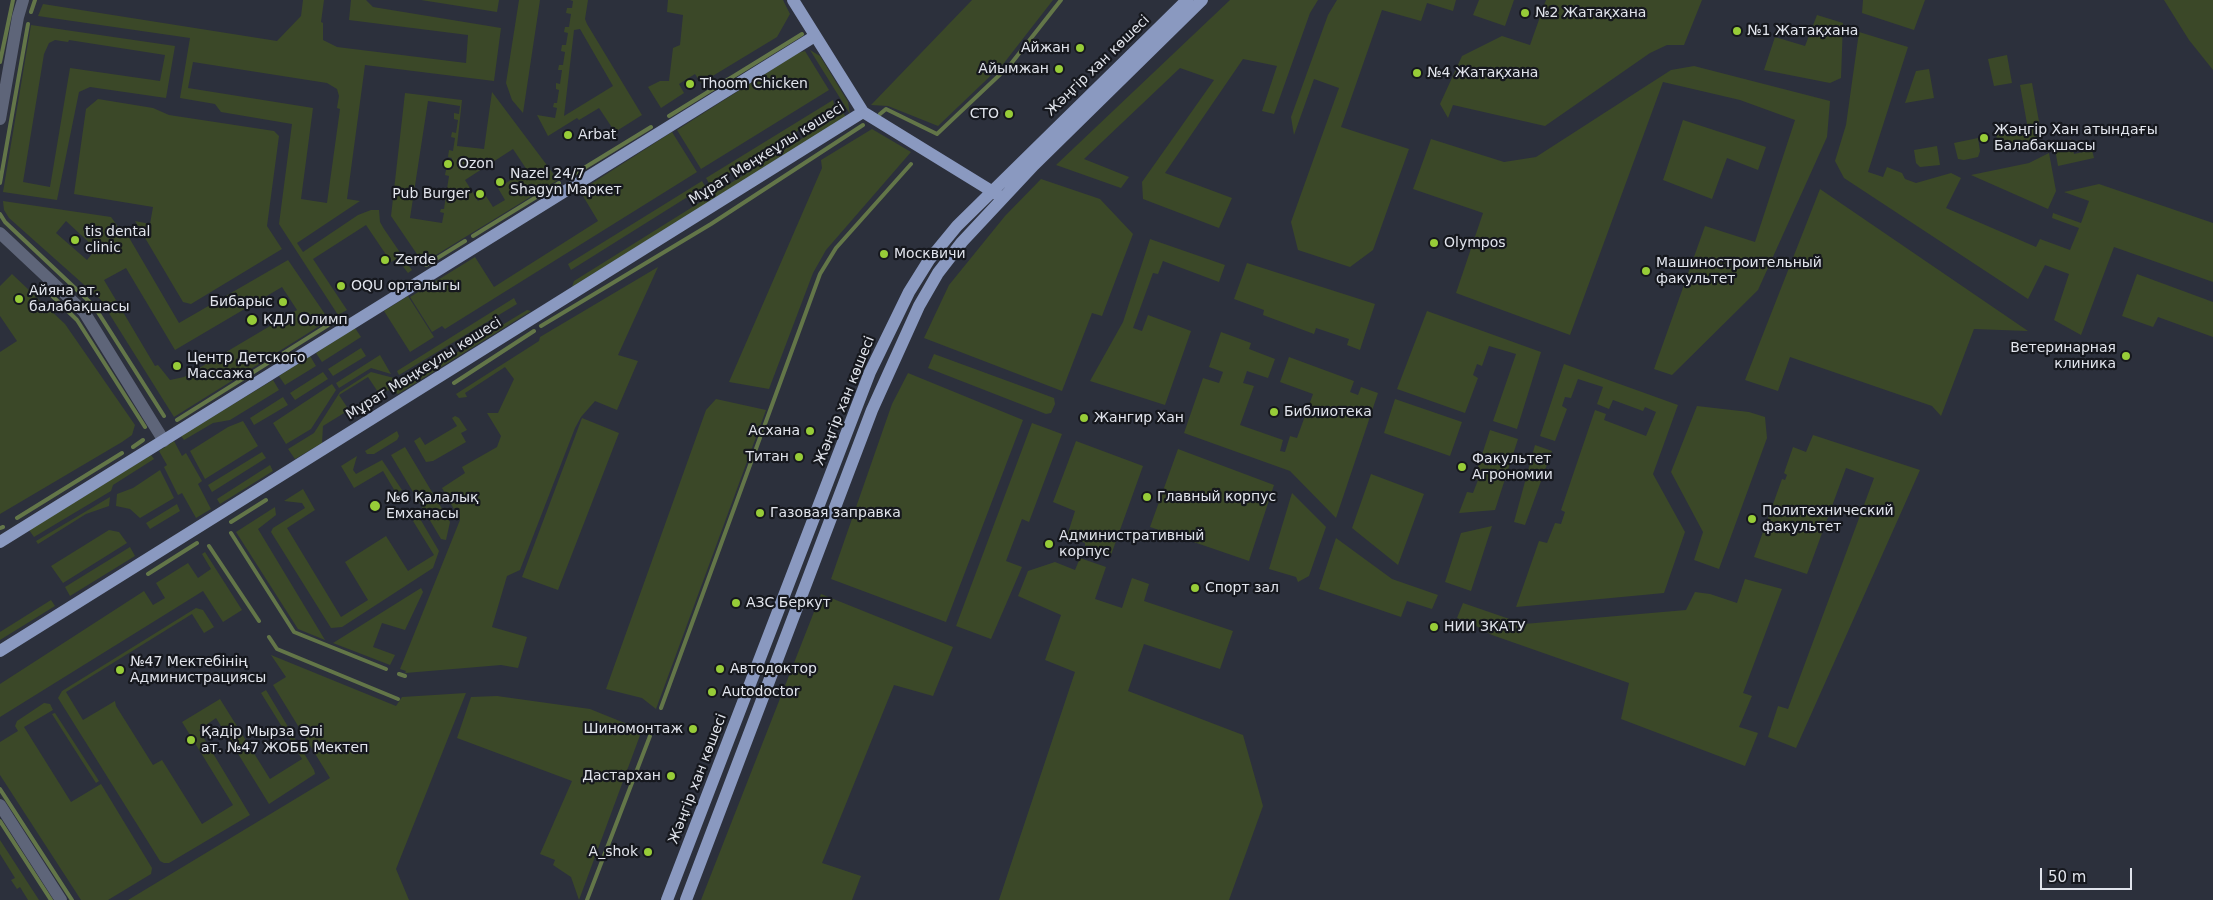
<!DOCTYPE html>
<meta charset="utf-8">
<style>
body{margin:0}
#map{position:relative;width:2213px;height:900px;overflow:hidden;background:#2c303c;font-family:"DejaVu Sans",sans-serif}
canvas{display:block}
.scale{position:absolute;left:2040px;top:868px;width:92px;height:22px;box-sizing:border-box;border:2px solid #e1e4ec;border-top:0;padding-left:6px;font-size:15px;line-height:18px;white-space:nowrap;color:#e1e4ec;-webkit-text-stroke:4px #16181e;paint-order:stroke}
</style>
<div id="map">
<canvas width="2213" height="900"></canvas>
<div class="scale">50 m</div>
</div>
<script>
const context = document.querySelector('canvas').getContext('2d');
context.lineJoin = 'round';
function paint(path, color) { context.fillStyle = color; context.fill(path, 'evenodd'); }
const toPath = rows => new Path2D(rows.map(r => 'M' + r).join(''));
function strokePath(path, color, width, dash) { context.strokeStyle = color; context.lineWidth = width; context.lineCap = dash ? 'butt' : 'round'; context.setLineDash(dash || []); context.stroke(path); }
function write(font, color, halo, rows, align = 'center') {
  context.font = font + ' "DejaVu Sans",sans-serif'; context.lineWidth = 4.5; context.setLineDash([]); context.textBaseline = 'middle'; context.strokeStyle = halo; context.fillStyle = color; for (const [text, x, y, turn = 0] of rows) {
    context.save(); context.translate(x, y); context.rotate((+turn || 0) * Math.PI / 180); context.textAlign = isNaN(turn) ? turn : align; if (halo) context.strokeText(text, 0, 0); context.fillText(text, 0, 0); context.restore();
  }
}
paint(toPath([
 [303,0,324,0,321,22,323,23,323,40,337,47,466,63,468,35,349,20,351,0,366,0,373,7,501,28,494,81,365,65,347,199,360,201,297,243,303,252,358,215,371,210,379,210,380,222,384,229,412,270,408,273,397,259,391,262,366,225,313,259,347,310,338,315,279,224,292,124,221,112,215,104,180,98,190,38,38,16,43,4,277,41,301,16],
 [193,62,327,83,337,89,339,96,337,108,340,109,327,203,301,199,313,108,188,88],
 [421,0,499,0,497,12],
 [519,0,540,0,523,113,512,100,506,83],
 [570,0,588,0,585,19,587,24,642,115,615,132,599,108,579,120,577,118,548,136,537,115,555,118,557,108,553,107,554,103,557,103,559,90,556,89,556,83,560,84,562,70,558,70,559,65,563,65,565,52,561,51,562,45,566,45,568,33,564,32,565,27,569,27,571,14,566,13,567,8,572,8,573,1],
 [580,29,613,86,564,116,574,30],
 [668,0,783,0,790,14,777,37,701,83,695,74,679,84,684,93,661,108,648,87,660,81,669,81,673,48,680,45,683,15,667,12],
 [972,0,1053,0,1004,63,938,126,888,106,871,105],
 [1230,0,1318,0,1310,13,1274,114,1262,111,1277,66,1243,59,1165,173,1232,198,1219,228,1143,199,1142,182,1214,80,1180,68,1084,159,1129,177,1121,188,1056,165],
 [1337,0,1456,0,1453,11,1427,3,1421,21,1382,10,1341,127,1409,149,1373,250,1350,267,1298,250,1291,222,1339,88,1314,79,1294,135,1291,117,1328,15],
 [1479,0,1514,0,1505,26,1473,15],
 [1546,0,1702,0,1684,45,1667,45,1650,53,1545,126,1453,105,1448,118,1440,104,1462,56,1502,36,1530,45],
 [1863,0,1925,0,1914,30,1862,13],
 [2164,0,2213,0,2213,70,2189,40],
 [1817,15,1843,23,1841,78,1830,83,1764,70,1775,37,1805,46],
 [31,25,175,46,166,98,90,87,79,92,57,200,3,192],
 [55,40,68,42,69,40,165,55,160,81,70,68,50,187,23,182,44,54,49,43],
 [1859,32,1908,47,1868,172,1883,177,1887,167,1902,173,1905,179,1916,183,1951,173,1961,178,1946,208,2036,247,2040,239,2070,250,2079,228,2052,218,2053,213,2081,223,2089,201,2064,192,2099,184,2213,223,2213,282,2114,247,2081,335,2054,320,2069,274,2045,265,2028,299,1844,178,1835,161,1846,125],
 [810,50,820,56,848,102,850,114],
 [805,51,829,90,701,169,677,130,798,53],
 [2007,55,2012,83,1994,86,1988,59],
 [1694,66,1830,101,1827,137,1758,290,1672,375,1654,369,1705,226,1755,242,1795,120,1740,100,1663,82,1570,335,1456,293,1483,213,1413,189,1431,139,1504,162,1536,157,1671,70],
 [1929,69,1934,98,1905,103,1916,71],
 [2032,83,2040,127,2039,138,2033,143,2000,152,1996,135,2028,129,2020,85],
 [492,92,558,180,423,263,391,216,405,93,462,100,457,146,484,149],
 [428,101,460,106,459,114,454,113,454,119,458,120,456,133,452,132,451,137,455,138,453,151,449,150,448,157,452,158,450,170,446,170,445,175,449,176,447,189,443,189,443,194,446,195,444,209,441,209,440,212,444,213,442,223,410,218],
 [513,149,527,170,498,188,505,200,493,207,486,196,478,201,465,180],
 [98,99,153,108,169,115,274,131,279,136,267,226,282,249,191,304,183,302,135,221,150,224,153,207,74,194,86,109],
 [833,100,835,108,710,185,706,178],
 [843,113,846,117,572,287,574,281],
 [1683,120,1766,147,1758,170,1727,158,1712,199,1663,180],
 [872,129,911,152,826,250,813,273,769,389,729,382,822,168,821,160],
 [672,132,697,172,445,329,442,326,432,332,410,297,475,257,494,287,598,221,580,191],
 [1978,138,1980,151,1978,157,1964,160,1958,159,1954,143],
 [2071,139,2074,154,2092,150,2094,158,2058,166,2055,149],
 [1937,146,1940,165,1920,167,1916,163,1914,150],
 [2049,153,2056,191,2048,209,1971,175,2029,163],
 [1041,179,1100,199,1133,234,1102,316,1092,313,1062,391,924,338,949,285,1005,216],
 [702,181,705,186,571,270,568,264],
 [1820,189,2028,331,1974,329,1941,416,1932,406,1790,357,1778,391,1745,380],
 [3,201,111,217,119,228,124,229,179,323,288,260,329,320,174,417,100,299,9,218,4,210],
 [66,221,96,249,87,260,56,233],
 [126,268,175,350,282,287,297,310,184,377,170,380,158,365,155,366,104,280],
 [1150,239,1225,265,1219,282,1163,261,1158,274,1153,273,1133,328,1142,331,1148,315,1191,331,1165,405,1090,381,1123,322],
 [1247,263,1375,304,1360,350,1347,345,1349,339,1316,328,1314,334,1263,315,1264,310,1234,299],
 [658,267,618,355,638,361,617,410,595,401,581,417,575,428,520,570,507,576,492,627,527,637,518,668,501,665,405,673,406,671,400,669,460,520,442,488,465,473,462,467,497,447,501,436,487,413,498,413,514,379,505,367,465,393,467,397,459,398,456,394,539,341,540,337],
 [12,274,65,324,135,425,132,435,122,442,0,514,0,352,17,341,0,316,0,286],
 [2137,274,2213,302,2213,337,2158,317,2153,327,2122,316],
 [408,296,434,337,410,352,384,311],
 [514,298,517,304,399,375,397,371],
 [527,310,531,311,398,394,391,390,378,392,368,377,339,395,349,410,323,426,322,443,295,459,288,449,314,433,340,392,371,372,394,378,400,387],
 [1427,311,1541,352,1517,429,1493,421,1516,354,1489,346,1482,366,1477,364,1473,375,1478,378,1465,413,1397,389],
 [355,328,361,337,322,362,316,353],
 [1221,332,1251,343,1249,349,1275,359,1268,378,1247,371,1243,383,1254,386,1240,425,1283,440,1280,451,1285,452,1290,436,1297,438,1313,394,1280,382,1289,357,1354,381,1350,392,1358,395,1361,387,1378,393,1336,518,1290,471,1184,433,1203,378,1219,383,1223,372,1209,367],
 [361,348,366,356,333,376,328,369],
 [934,354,1054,398,1055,404,1051,413,1046,414,928,368],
 [380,355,391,374,371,368,339,388,336,383],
 [310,356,316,366,285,385,279,376],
 [1564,364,1678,405,1653,474,1685,532,1664,593,1516,607,1539,541,1547,543,1555,523,1561,524,1565,512,1561,510,1595,410,1606,414,1604,420,1646,436,1656,412,1645,407,1643,411,1613,400,1609,409,1597,404,1603,387,1578,379,1571,398,1565,397,1562,406,1567,409,1555,441,1540,436],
 [323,372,328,379,295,400,290,393],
 [908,373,1023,420,946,622,831,579,892,404],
 [273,380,279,390,230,420,213,423,184,440,181,436],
 [332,384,336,390,311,429,286,444,273,423],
 [283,397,288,405,254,425,250,418],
 [716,399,766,410,656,709,642,698,606,689,706,410],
 [1395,399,1462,422,1450,456,1384,433],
 [1697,406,1749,412,1765,417,1767,438,1719,569,1694,560,1703,532,1671,472],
 [455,416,459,418,467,430,461,433,466,442,433,461,426,462,414,441,420,437,425,445,457,426,452,418],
 [582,418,619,433,558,590,522,577],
 [243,421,258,446,205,479,190,451,228,427],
 [1032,423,1062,434,1029,522,1022,519,1006,561,1022,567,991,639,956,626],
 [1490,430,1518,439,1495,510,1459,513,1467,492,1473,493,1478,480,1474,479],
 [397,431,399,436,397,440,374,454,367,454,365,451],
 [1813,435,1920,470,1796,748,1768,737,1778,706,1788,709,1874,478,1846,468,1807,574,1754,557,1782,479,1785,480,1787,475,1784,473,1793,447,1806,452],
 [174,441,182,456,186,453,202,481,198,484,211,509,196,518,182,493,178,495,164,467,167,465,159,451],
 [1076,441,1143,466,1111,555,1085,546,1085,543,1067,536,1075,511,1053,502],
 [1535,445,1552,451,1525,525,1514,522],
 [405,447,450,522,446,540,441,539,391,455],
 [1178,449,1274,485,1249,561,1150,527],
 [262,452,266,458,212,492,208,485],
 [151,455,154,459,113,485,111,491,34,537,29,530],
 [357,456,353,470,356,474,382,460,402,490,396,493,383,471,354,488,341,466],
 [270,465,273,471,220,504,217,499],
 [160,470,174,498,140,518,130,509,116,506,117,494,133,488],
 [1371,474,1424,494,1398,565,1352,528],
 [303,489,315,510,287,528,341,617,368,600,345,562,386,536,408,571,434,555,413,521,419,517,439,551,433,568,342,627,331,628,271,532,273,528,305,508,302,503,284,501],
 [1292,493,1326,527,1309,576,1298,582,1296,577,1269,569],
 [110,497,109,506,86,514,38,544,36,541],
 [177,504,180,511,150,529,146,523],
 [275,507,276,515,258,529,325,640,298,629,236,532],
 [1492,526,1471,591,1445,582,1461,533],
 [109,530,119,532,127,543,63,583,51,566],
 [1336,538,1392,579,1438,595,1432,609,1407,601,1401,617,1319,589],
 [130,547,135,556,70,596,65,587],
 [205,552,242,610,223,622,203,591,0,717,0,684,144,591,153,605,165,598,156,583,188,563,198,578,211,569,202,554],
 [1080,558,1106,567,1095,599,1122,608,1132,578,1149,584,1144,601,1233,631,1220,669,1144,644,1128,691,1243,735,1263,806,1229,900,999,900,1075,672,1045,660,1061,615,1018,596,1028,571,1055,562,1075,570],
 [1745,579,1782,589,1743,693,1752,696,1739,727,1758,733,1745,766,1621,719,1629,683,1492,635,1471,623,1457,618,1463,603,1524,624,1686,610,1695,592,1710,594,1737,603],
 [421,588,423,592,405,630,382,623,373,647,395,655,390,665,333,643],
 [821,594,953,647,933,696,894,685,822,863,861,876,852,900,701,900],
 [51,600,55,606,0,640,0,632],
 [196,608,203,610,214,627,204,633,192,614,66,692,83,720,115,701,116,706,153,765,162,760,202,824,233,805,182,722,220,699,270,779,302,759,261,693,266,690,314,770,315,774,269,804,216,718,199,730,250,815,169,863,164,863,160,861,58,698,62,691],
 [271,655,396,706,402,697,466,693,396,869,409,900,128,900,330,778,273,685,286,677],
 [497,696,590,709,642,730,579,900,571,877,553,865,555,860,540,854,572,781,457,738,471,697],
 [44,703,50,704,53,710,24,727,71,802,101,784,152,868,151,874,108,900,81,900,0,775,0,742,18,731,15,726,17,721],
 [55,713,99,781,96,783,52,714],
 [0,840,39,900,28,900,20,887,17,889,11,880,15,878,0,854]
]), '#3b4828');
strokePath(toPath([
 [31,12,35,0],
 [0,62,13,0],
 [880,114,886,109,937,134,1010,65,1061,0],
 [669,116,802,34],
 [571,176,651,127],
 [0,183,28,24],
 [0,214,5,222,94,306,164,416],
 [473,236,559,183],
 [426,265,465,241],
 [44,288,77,320,145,427],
 [541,326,711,224,863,125],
 [454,383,534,331],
 [177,420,330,324],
 [133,447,143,440],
 [17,518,122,453],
 [231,522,266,500],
 [0,528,3,527],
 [231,533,294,632,386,669],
 [209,546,259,621],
 [148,574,197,543],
 [269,637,277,649,398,699],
 [399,674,405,676],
 [661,708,820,274,836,248,911,164],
 [0,789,72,900],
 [0,821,51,900],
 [587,900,650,736]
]), '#637648', 4);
strokePath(toPath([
 [0,119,18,17,23,0],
 [0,233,84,312,164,441],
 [0,805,61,900]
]), '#5e6579', 12);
strokePath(toPath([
 [793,0,863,112,998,195],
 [0,542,815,36],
 [0,651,863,112],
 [667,900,870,372,909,292,929,260,957,226,1187,0],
 [686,900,872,410,919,306,938,273,962,242,1034,165,1202,0]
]), '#8a99c0', 12);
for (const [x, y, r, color] of [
 [1525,13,5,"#97cc38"],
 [1737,31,5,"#97cc38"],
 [1080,48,5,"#97cc38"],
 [1059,69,5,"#97cc38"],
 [1417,73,5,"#97cc38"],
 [690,84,5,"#97cc38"],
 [1009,114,5,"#97cc38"],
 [568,135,5,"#97cc38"],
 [1984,138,5,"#97cc38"],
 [448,164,5,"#97cc38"],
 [500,182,5,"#97cc38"],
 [480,194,5,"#97cc38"],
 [75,240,5,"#97cc38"],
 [1434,243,5,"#97cc38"],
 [884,254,5,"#97cc38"],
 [385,260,5,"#97cc38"],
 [1646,271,5,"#97cc38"],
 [341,286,5,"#97cc38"],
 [19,299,5,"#97cc38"],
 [283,302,5,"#97cc38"],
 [252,320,6,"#97cc38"],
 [2126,356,5,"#97cc38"],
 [177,366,5,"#97cc38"],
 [1274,412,5,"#97cc38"],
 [1084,418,5,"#97cc38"],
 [810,431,5,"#97cc38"],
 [799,457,5,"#97cc38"],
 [1462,467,5,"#97cc38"],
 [1147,497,5,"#97cc38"],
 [375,506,6,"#97cc38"],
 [760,513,5,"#97cc38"],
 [1752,519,5,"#97cc38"],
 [1049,544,5,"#97cc38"],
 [1195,588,5,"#97cc38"],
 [736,603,5,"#97cc38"],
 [1434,627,5,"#97cc38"],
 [720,669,5,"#97cc38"],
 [120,670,5,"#97cc38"],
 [712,692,5,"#97cc38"],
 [693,729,5,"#97cc38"],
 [191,740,5,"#97cc38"],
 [671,776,5,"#97cc38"],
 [648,852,5,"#97cc38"]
]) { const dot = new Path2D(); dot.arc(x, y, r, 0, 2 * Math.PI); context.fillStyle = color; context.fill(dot); strokePath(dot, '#16181e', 2); }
write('14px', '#e1e4ec', '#16181e', [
 ["№2 Жатақхана",1535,13],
 ["№1 Жатақхана",1747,31],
 ["Айжан",1070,48,"right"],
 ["Айымжан",1049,69,"right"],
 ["№4 Жатақхана",1427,73],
 ["Thoom Chicken",700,84],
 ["СТО",999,114,"right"],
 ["Жәңгір Хан атындағы",1994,130],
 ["Балабақшасы",1994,146],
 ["Arbat",578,135],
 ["Ozon",458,164],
 ["Nazel 24/7",510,174],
 ["Shagyn Маркет",510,190],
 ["Pub Burger",470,194,"right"],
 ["tis dental",85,232],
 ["clinic",85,248],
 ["Olympos",1444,243],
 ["Москвичи",894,254],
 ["Zerde",395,260],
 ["Машиностроительный",1656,263],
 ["факультет",1656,279],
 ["OQU орталыгы",351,286],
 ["Айяна ат.",29,291],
 ["балабақшасы",29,307],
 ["Бибарыс",273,302,"right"],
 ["КДЛ Олимп",263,320],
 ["Ветеринарная",2116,348,"right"],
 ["клиника",2116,364,"right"],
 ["Центр Детского",187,358],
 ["Массажа",187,374],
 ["Библиотека",1284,412],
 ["Жангир Хан",1094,418],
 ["Асхана",800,431,"right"],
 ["Титан",789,457,"right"],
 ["Факультет",1472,459],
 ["Агрономии",1472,475],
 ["Главный корпус",1157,497],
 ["№6 Қалалық",386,498],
 ["Емханасы",386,514],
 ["Политехнический",1762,511],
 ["факультет",1762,527],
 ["Газовая заправка",770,513],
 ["Административный",1059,536],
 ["корпус",1059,552],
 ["Спорт зал",1205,588],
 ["АЗС Беркут",746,603],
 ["НИИ ЗКАТУ",1444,627],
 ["№47 Мектебінің",130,662],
 ["Администрациясы",130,678],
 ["Автодоктор",730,669],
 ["Autodoctor",722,692],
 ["Шиномонтаж",683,729,"right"],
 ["Қадір Мырза Әлі",201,732],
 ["ат. №47 ЖОББ Мектеп",201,748],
 ["Дастархан",661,776,"right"],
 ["A_shok",638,852,"right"]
], 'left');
write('14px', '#e1e4ec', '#16181e', [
 ["Жәңгір хан көшесі",1098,66,-44],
 ["Мұрат Мөңкеұлы көшесі",767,154,-32],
 ["Мұрат Мөңкеұлы көшесі",424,369,-32],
 ["Жәңгір хан көшесі",845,401,-68],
 ["Жәңгір хан көшесі",698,779,-69]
]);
</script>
